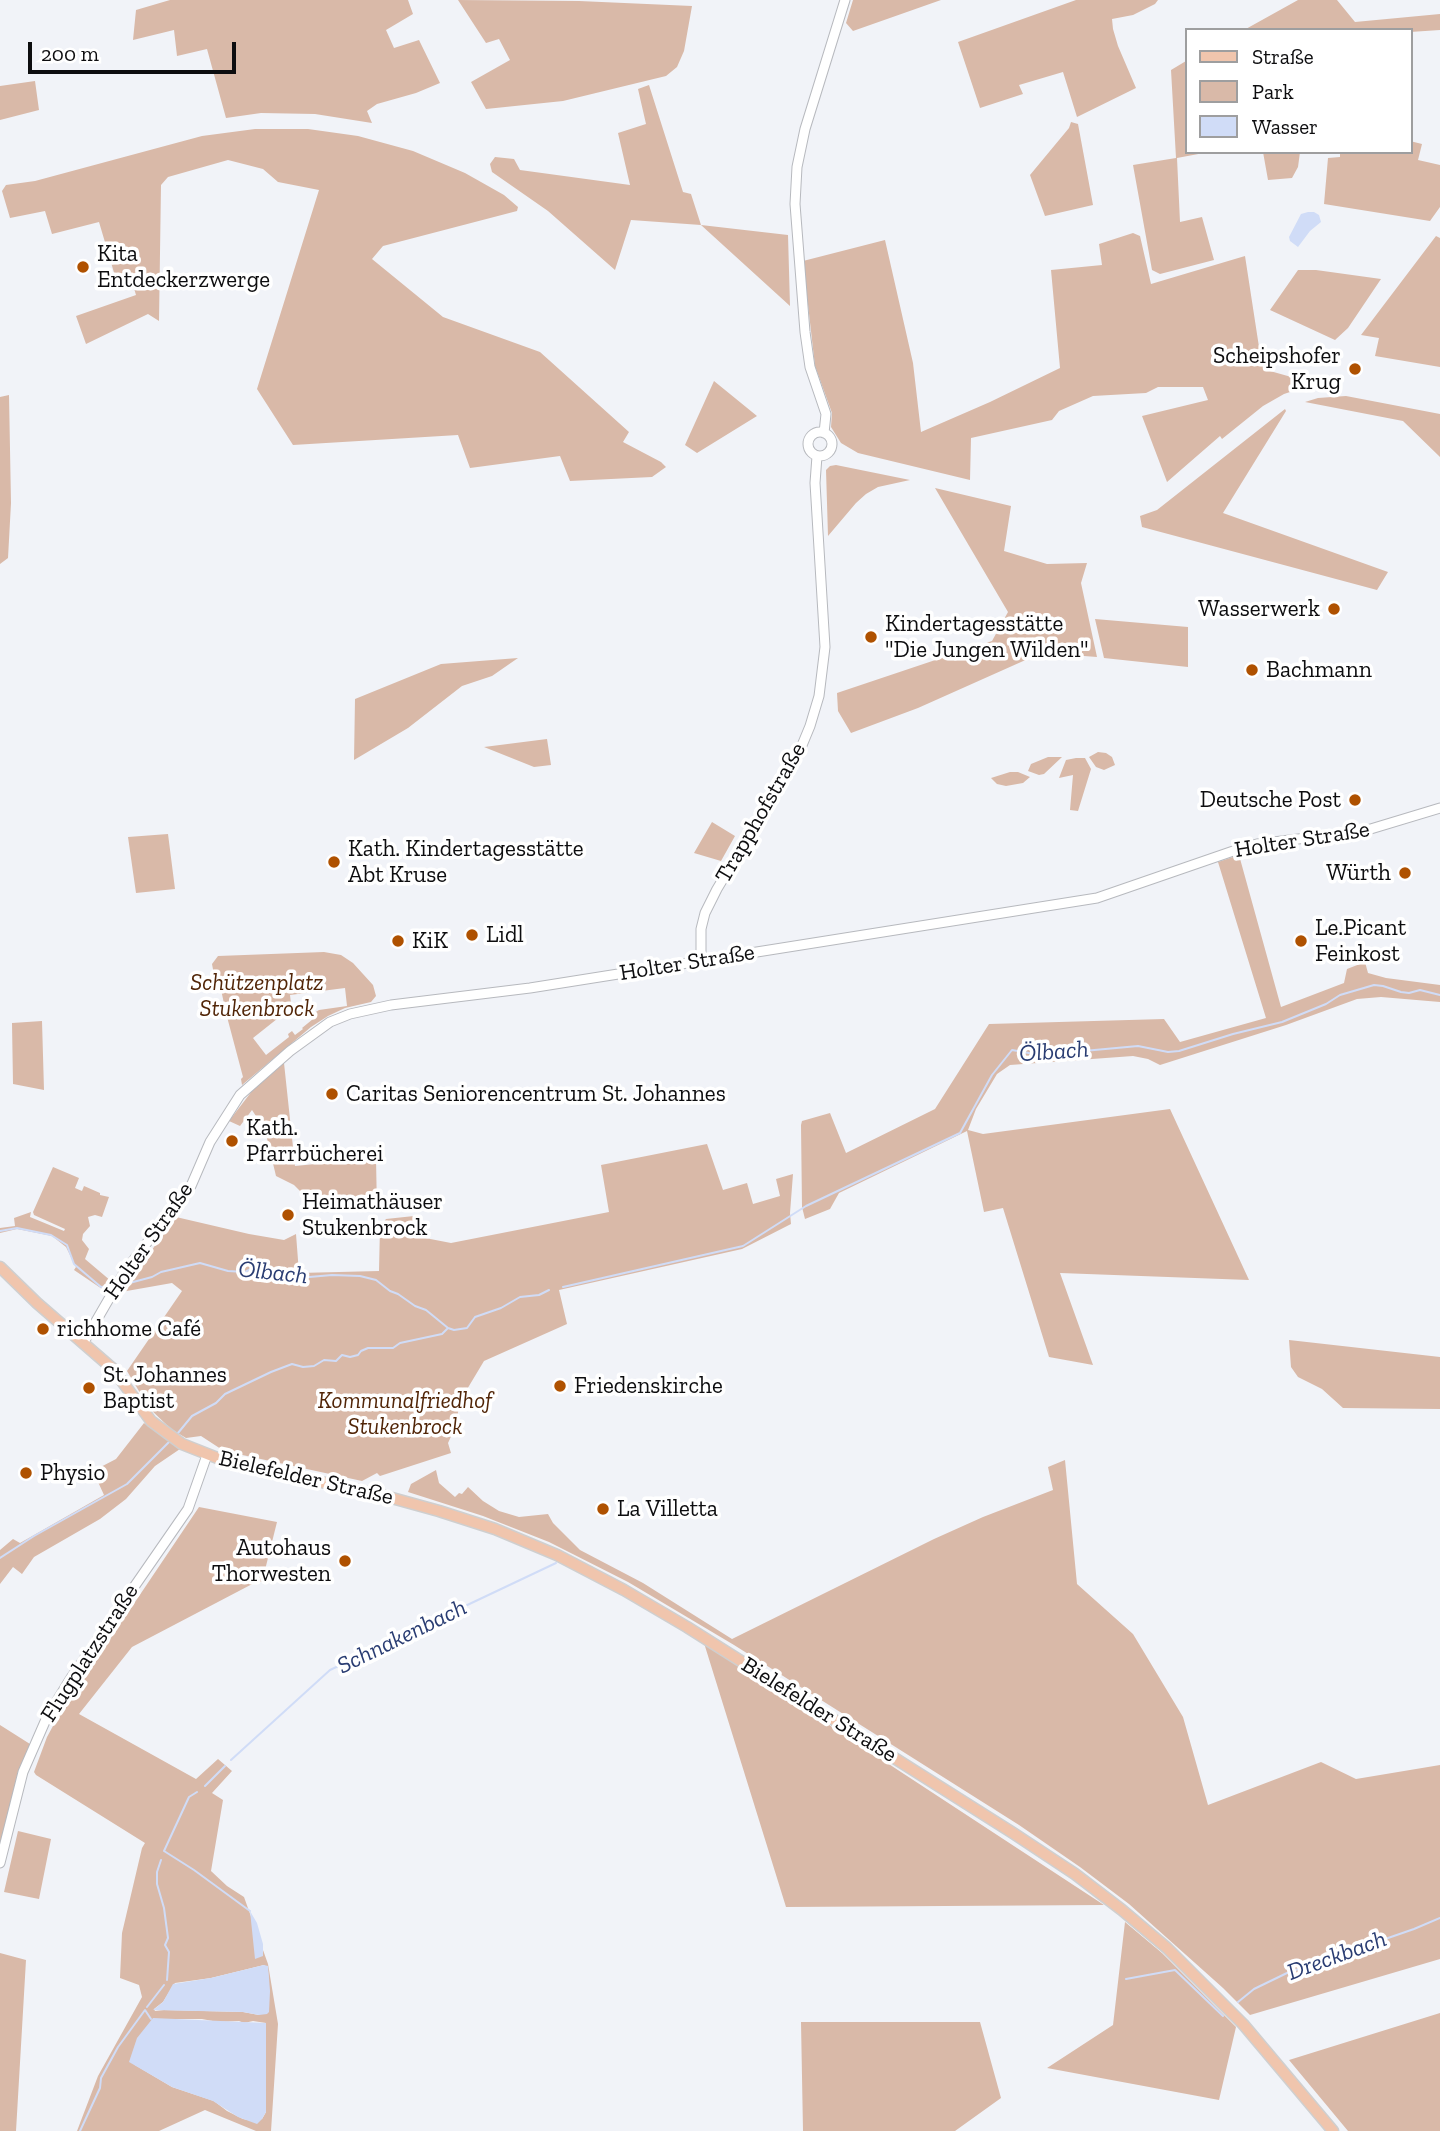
<!DOCTYPE html>
<meta charset="utf-8">
<style>
body{margin:0}
#map{position:relative;width:1440px;height:2131px;overflow:hidden;background:#f1f3f8;font-family:"Zilla Slab",serif}
canvas{display:block}
.legend{position:absolute;left:1185px;top:28px;width:228px;height:126px;box-sizing:border-box;background:#fff;border:2px solid #9e9e9f;margin:0;padding:9px 12px;list-style:none;font-size:21px;color:#0d0d0f}
.legend li{display:flex;align-items:center;gap:14px;height:35px}
.legend b{width:35px;border:2px solid #9e9e9f}
.scale{position:absolute;left:28px;top:42px;width:208px;height:32px;box-sizing:border-box;border:4px solid #0d0d0f;border-top:0;padding-left:9px;font-size:21px;line-height:24px;white-space:nowrap;color:#0d0d0f;-webkit-text-stroke:5px #fff;paint-order:stroke}
</style>
<div id="map">
<canvas width="1440" height="2131"></canvas>
<ul class="legend">
<li><b style="height:9px;background:#f0c5ad"></b>Straße</li>
<li><b style="height:19px;background:#d9b9a8"></b>Park</li>
<li><b style="height:19px;background:#d0dcf7"></b>Wasser</li>
</ul>
<div class="scale">200 m</div>
</div>
<script>
const context = document.querySelector('canvas').getContext('2d');
context.lineJoin = 'round';
function paint(path, color) { context.fillStyle = color; context.fill(path, 'evenodd'); }
const toPath = rows => new Path2D(rows.map(r => 'M' + r).join(''));
function strokePath(path, color, width, dash) { context.strokeStyle = color; context.lineWidth = width; context.lineCap = dash ? 'butt' : 'round'; context.setLineDash(dash || []); context.stroke(path); }
function write(font, color, halo, rows, align = 'center') {
  context.font = font + ' "Zilla Slab",serif'; context.lineWidth = 7; context.setLineDash([]); context.textBaseline = 'middle'; context.strokeStyle = halo; context.fillStyle = color; for (const [text, x, y, turn = 0] of rows) {
    context.save(); context.translate(x, y); context.rotate((+turn || 0) * Math.PI / 180); context.textAlign = isNaN(turn) ? turn : align; if (halo) context.strokeText(text, 0, 0); context.fillText(text, 0, 0); context.restore();
  }
}
paint(toPath([
 [170,0,408,0,413,14,386,30,394,48,419,40,440,83,416,93,377,104,367,111,372,123,315,114,261,113,226,118,207,49,177,56,174,30,133,40,136,10],
 [458,0,579,1,692,6,684,51,677,67,666,76,563,101,486,109,471,82,510,60,499,39,486,43],
 [853,0,941,0,853,31,846,23],
 [1076,0,1158,0,1155,4,1133,15,1112,19,1113,29,1118,46,1136,88,1077,117,1063,72,1019,85,1023,94,980,108,958,42],
 [1298,0,1337,0,1355,22,1440,14,1440,30,1410,32,1410,30,1244,30],
 [1186,61,1186,152,1209,152,1177,158,1180,222,1202,217,1214,260,1160,274,1152,270,1133,165,1176,158,1171,70],
 [35,81,39,110,0,120,0,86],
 [649,85,683,192,691,194,701,225,788,235,790,306,701,225,631,220,615,270,548,211,492,172,490,164,495,157,514,159,520,170,630,185,618,133,646,124,638,89],
 [1071,122,1078,124,1093,205,1045,216,1030,175,1069,128],
 [255,129,308,129,358,136,413,151,465,173,504,195,518,207,517,211,383,246,372,259,443,317,540,352,629,432,623,442,661,462,666,467,652,477,570,481,560,456,470,468,458,435,293,445,257,389,319,190,278,182,263,169,228,160,168,177,161,185,159,321,148,314,86,344,76,316,136,295,130,275,115,276,99,222,52,234,45,211,10,218,2,191,6,185,35,181,202,136],
 [1410,141,1422,144,1418,160,1440,165,1440,207,1430,221,1324,204,1328,158,1340,157,1340,152,1410,152],
 [1263,152,1300,152,1298,167,1292,178,1268,180],
 [1133,233,1140,236,1151,284,1245,256,1261,360,1265,368,1270,371,1302,380,1302,388,1284,394,1263,406,1222,439,1220,436,1167,482,1142,416,1208,400,1203,387,1158,387,1146,393,1093,396,1059,411,1052,420,971,438,970,480,858,453,841,443,831,427,832,413,815,366,803,261,885,240,913,363,921,432,990,402,1060,368,1051,270,1102,265,1099,244],
 [1436,236,1440,238,1440,367,1375,356,1379,338,1361,335],
 [1298,270,1316,270,1381,279,1348,328,1335,340,1270,310],
 [714,381,757,416,697,453,685,445],
 [9,395,11,503,8,558,0,564,0,397],
 [1346,396,1440,414,1440,457,1403,421,1305,402,1318,398],
 [1285,409,1286,411,1223,513,1388,572,1377,590,1142,527,1140,516,1157,510],
 [836,465,910,480,878,487,866,494,856,503,828,536,826,470,830,466],
 [935,488,1011,506,1004,551,1047,564,1087,563,1081,583,1097,657,1058,654,1030,658,918,708,851,733,838,711,837,693,992,641,1008,612],
 [1095,619,1188,627,1188,667,1104,658],
 [518,658,492,676,462,686,408,728,354,760,355,699,441,664],
 [547,739,551,765,534,767,484,747],
 [1098,752,1106,753,1112,757,1115,765,1104,770,1096,767,1089,757],
 [1048,757,1062,757,1044,774,1039,775,1028,771,1031,764],
 [1076,758,1085,758,1091,769,1078,811,1070,810,1073,775,1059,778,1066,760],
 [1010,772,1018,772,1030,777,1023,783,1006,786,997,784,991,778],
 [712,822,735,836,721,861,694,853],
 [168,834,175,889,136,893,128,837],
 [1239,855,1281,1007,1344,983,1347,969,1365,962,1368,973,1386,978,1440,985,1440,1002,1381,997,1357,999,1286,1025,1160,1065,1148,1059,1133,1056,1010,1065,997,1074,976,1109,968,1130,983,1134,1170,1109,1249,1280,1060,1273,1093,1365,1049,1357,1003,1208,984,1212,967,1131,839,1193,830,1209,805,1219,802,1207,801,1125,802,1121,830,1113,846,1153,935,1109,989,1024,1164,1019,1180,1042,1266,1018,1218,862],
 [324,952,341,955,353,963,373,985,376,996,371,1002,345,1008,328,1016,311,1027,242,1085,241,1079,243,1077,226,1013,219,980,215,980,212,964,218,956],
 [345,988,347,1006,319,1010,311,1015,313,1019,302,1028,303,1029,295,1035,292,1031,288,1034,289,1037,266,1055,253,1038,282,1015,292,1012,290,995],
 [42,1021,44,1090,13,1084,12,1023],
 [284,1063,295,1166,376,1158,377,1211,342,1211,337,1207,322,1208,311,1202,294,1185,276,1176,265,1130,252,1110,240,1126,229,1121,252,1091],
 [707,1144,723,1190,747,1183,753,1204,780,1196,776,1179,793,1174,790,1213,791,1224,742,1249,559,1290,567,1324,484,1361,466,1391,468,1397,461,1399,454,1430,448,1443,451,1453,380,1476,377,1473,362,1481,224,1451,201,1436,186,1438,171,1429,149,1408,127,1371,182,1291,172,1283,121,1292,176,1217,249,1234,284,1240,296,1234,299,1273,379,1271,380,1227,386,1219,414,1216,420,1237,451,1243,609,1212,601,1165],
 [53,1167,79,1178,75,1188,82,1191,84,1186,100,1193,100,1195,109,1197,102,1217,95,1215,88,1217,90,1226,83,1234,82,1240,89,1249,85,1259,111,1281,105,1291,74,1270,76,1267,66,1247,52,1236,17,1229,0,1233,0,1228,15,1226,14,1218,31,1212,30,1217,64,1231,65,1229,34,1215,33,1212],
 [1289,1340,1440,1357,1440,1409,1343,1408,1322,1389,1298,1377,1291,1367],
 [144,1423,180,1449,155,1466,126,1499,100,1519,34,1557,22,1574,13,1567,0,1584,0,1550,13,1539,20,1543,104,1495,93,1471,116,1459],
 [1065,1460,1077,1584,1133,1634,1183,1717,1208,1805,1321,1762,1356,1779,1440,1765,1440,1959,1250,2015,1223,1988,1129,1904,1080,1867,1019,1825,734,1645,628,1582,549,1542,483,1516,408,1492,411,1484,436,1470,439,1483,455,1497,459,1493,462,1494,468,1487,483,1501,499,1511,519,1517,548,1514,553,1523,580,1550,643,1583,732,1639,934,1539,983,1517,1053,1490,1048,1467],
 [199,1507,277,1522,262,1582,258,1581,132,1647,79,1714,196,1779,218,1759,232,1771,212,1793,223,1800,211,1871,227,1886,244,1897,268,1964,278,2024,271,2131,256,2131,205,2110,159,2131,77,2131,98,2076,142,1997,139,1985,120,1978,122,1933,142,1848,145,1843,36,1775,34,1772,47,1737,59,1715],
 [264,1965,268,1971,269,1985,259,2015,243,2012,164,2010,155,2011,154,2009,163,2002,175,1983,211,1978],
 [160,2019,202,2019,218,2022,239,2021,244,2023,253,2021,266,2023,266,2112,262,2119,253,2121,243,2119,227,2111,214,2101,172,2087,135,2065],
 [704,1643,1104,1905,786,1907],
 [0,1725,30,1744,18,1772,0,1845],
 [18,1831,51,1839,39,1899,4,1892],
 [1125,1922,1162,1953,1236,2027,1219,2100,1047,2068,1113,2025],
 [0,1953,26,1960,16,2131,0,2131],
 [1440,2013,1440,2131,1348,2131,1289,2060],
 [801,2022,980,2022,1001,2098,955,2131,803,2131]
]), '#d9b9a8');
paint(toPath([
 [1308,212,1314,212,1319,215,1321,222,1310,231,1298,247,1290,241,1289,237,1301,214],
 [250,1911,257,1923,263,1944,263,1956,255,1959],
 [264,1965,268,1966,270,1991,269,2012,267,2014,259,2015,243,2012,153,2010,163,2002,173,1984,211,1978],
 [153,2018,266,2023,266,2112,262,2119,257,2124,238,2117,213,2101,172,2087,129,2062,137,2038]
]), '#d0dcf7');
strokePath(toPath([
 [0,1231,17,1228,51,1235,67,1245,74,1264,101,1287,113,1286],
 [122,1285,152,1277,161,1272,200,1263,228,1271,245,1272,251,1269,263,1274,298,1278,332,1275,360,1276,376,1280,390,1291,398,1294,415,1306,426,1310,448,1328,454,1330,467,1328,475,1317,501,1308,520,1297,539,1295,549,1290],
 [563,1287,743,1246,806,1206,960,1133,992,1075,1012,1050,1040,1055,1138,1046,1168,1052,1179,1051,1233,1034,1282,1022,1326,1004,1340,995,1374,985,1383,986,1401,992,1409,993,1420,990,1440,995],
 [178,1433,192,1416,216,1403,225,1394,271,1372,292,1364,303,1367,314,1366,324,1360,336,1361,342,1355,350,1357,358,1355,361,1351,368,1348,393,1348,400,1343,442,1334,447,1329],
 [0,1558,34,1536,127,1484,171,1440],
 [231,1760,330,1670,556,1563],
 [205,1786,225,1766],
 [197,1792,189,1797,164,1851,194,1870,250,1911],
 [161,1860,157,1872,157,1884,164,1908,168,1938,165,1945,169,1952,167,1980],
 [1126,1979,1175,1970,1223,2016],
 [1238,2002,1254,1989,1287,1973,1414,1929,1440,1918],
 [147,2007,164,1985],
 [80,2131,100,2088,101,2078,118,2047,145,2010,151,2019]
]), '#d0dcf7', 2);
const minor = toPath([
 '808 444a12 12 0 1 1 24 0a12 12 0 1 1-24 0Z',
 [824,433,826,414,810,367,805,332,795,204,797,167,805,129,845,0],
 [701,960,701,929,705,913,717,889,798,755,810,726,819,696,825,647,815,483,817,456],
 [84,1342,125,1271,191,1186,210,1142,240,1095,290,1051,330,1022,350,1014,391,1005,530,988,1097,898,1242,848,1257,844,1364,831,1440,808],
 [0,1863,23,1772,47,1717,71,1678,188,1509,207,1455]
]);
const major = toPath([
 [0,1267,37,1303,113,1369,151,1421,182,1444,225,1461,381,1495,439,1511,495,1529,557,1555,624,1590,687,1627,1013,1833,1075,1874,1122,1910,1167,1948,1243,2024,1333,2131]
]);
strokePath(minor, '#b7b9be', 11);
strokePath(major, '#cfcfcf', 13);
strokePath(minor, '#fff', 9);
strokePath(major, '#f0c5ad', 10);
for (const [x, y, r, color] of [
 [83,267,7,"#af5100"],
 [1355,369,7,"#af5100"],
 [1334,609,7,"#af5100"],
 [871,637,7,"#af5100"],
 [1252,670,7,"#af5100"],
 [1355,800,7,"#af5100"],
 [334,862,7,"#af5100"],
 [1405,873,7,"#af5100"],
 [472,935,7,"#af5100"],
 [398,941,7,"#af5100"],
 [1301,941,7,"#af5100"],
 [332,1094,7,"#af5100"],
 [232,1141,7,"#af5100"],
 [288,1215,7,"#af5100"],
 [43,1329,7,"#af5100"],
 [560,1386,7,"#af5100"],
 [89,1388,7,"#af5100"],
 [26,1473,7,"#af5100"],
 [603,1509,7,"#af5100"],
 [345,1561,7,"#af5100"]
]) { const dot = new Path2D(); dot.arc(x, y, r, 0, 2 * Math.PI); context.fillStyle = color; context.fill(dot); strokePath(dot, '#fff', 2.5); }
write('23px', '#0d0d0f', '#fff', [
 ["Kita",97,254],
 ["Entdeckerzwerge",97,280],
 ["Scheipshofer",1341,356,"right"],
 ["Krug",1341,382,"right"],
 ["Wasserwerk",1320,609,"right"],
 ["Kindertagesstätte",885,624],
 ["\"Die Jungen Wilden\"",885,650],
 ["Bachmann",1266,670],
 ["Deutsche Post",1341,800,"right"],
 ["Kath. Kindertagesstätte",348,849],
 ["Abt Kruse",348,875],
 ["Würth",1391,873,"right"],
 ["Le.Picant",1315,928],
 ["Feinkost",1315,954],
 ["Lidl",486,935],
 ["KiK",412,941],
 ["Caritas Seniorencentrum St. Johannes",346,1094],
 ["Kath.",246,1128],
 ["Pfarrbücherei",246,1154],
 ["Heimathäuser",302,1202],
 ["Stukenbrock",302,1228],
 ["richhome Café",57,1329],
 ["St. Johannes",103,1375],
 ["Baptist",103,1401],
 ["Friedenskirche",574,1386],
 ["Physio",40,1473],
 ["La Villetta",617,1509],
 ["Autohaus",331,1548,"right"],
 ["Thorwesten",331,1574,"right"]
], 'left');
write('23px', '#0d0d0f', '#fff', [
 ["Trapphofstraße",761,813,-60],
 ["Holter Straße",1302,840,-9],
 ["Holter Straße",687,963,-9],
 ["Holter Straße",149,1241,-55],
 ["Bielefelder Straße",306,1478,13],
 ["Flugplatzstraße",90,1653,-57],
 ["Bielefelder Straße",819,1710,32]
]);
write('italic 23px', '#512507', '#fff', [
 ["Schützenplatz",257,983],
 ["Stukenbrock",257,1009],
 ["Kommunalfriedhof",405,1401],
 ["Stukenbrock",405,1427]
]);
write('italic 24px', '#293c72', '#fff', [
 ["Ölbach",1054,1052,-4],
 ["Ölbach",273,1273,6],
 ["Schnakenbach",402,1637,-26],
 ["Dreckbach",1337,1956,-20]
]);
</script>
